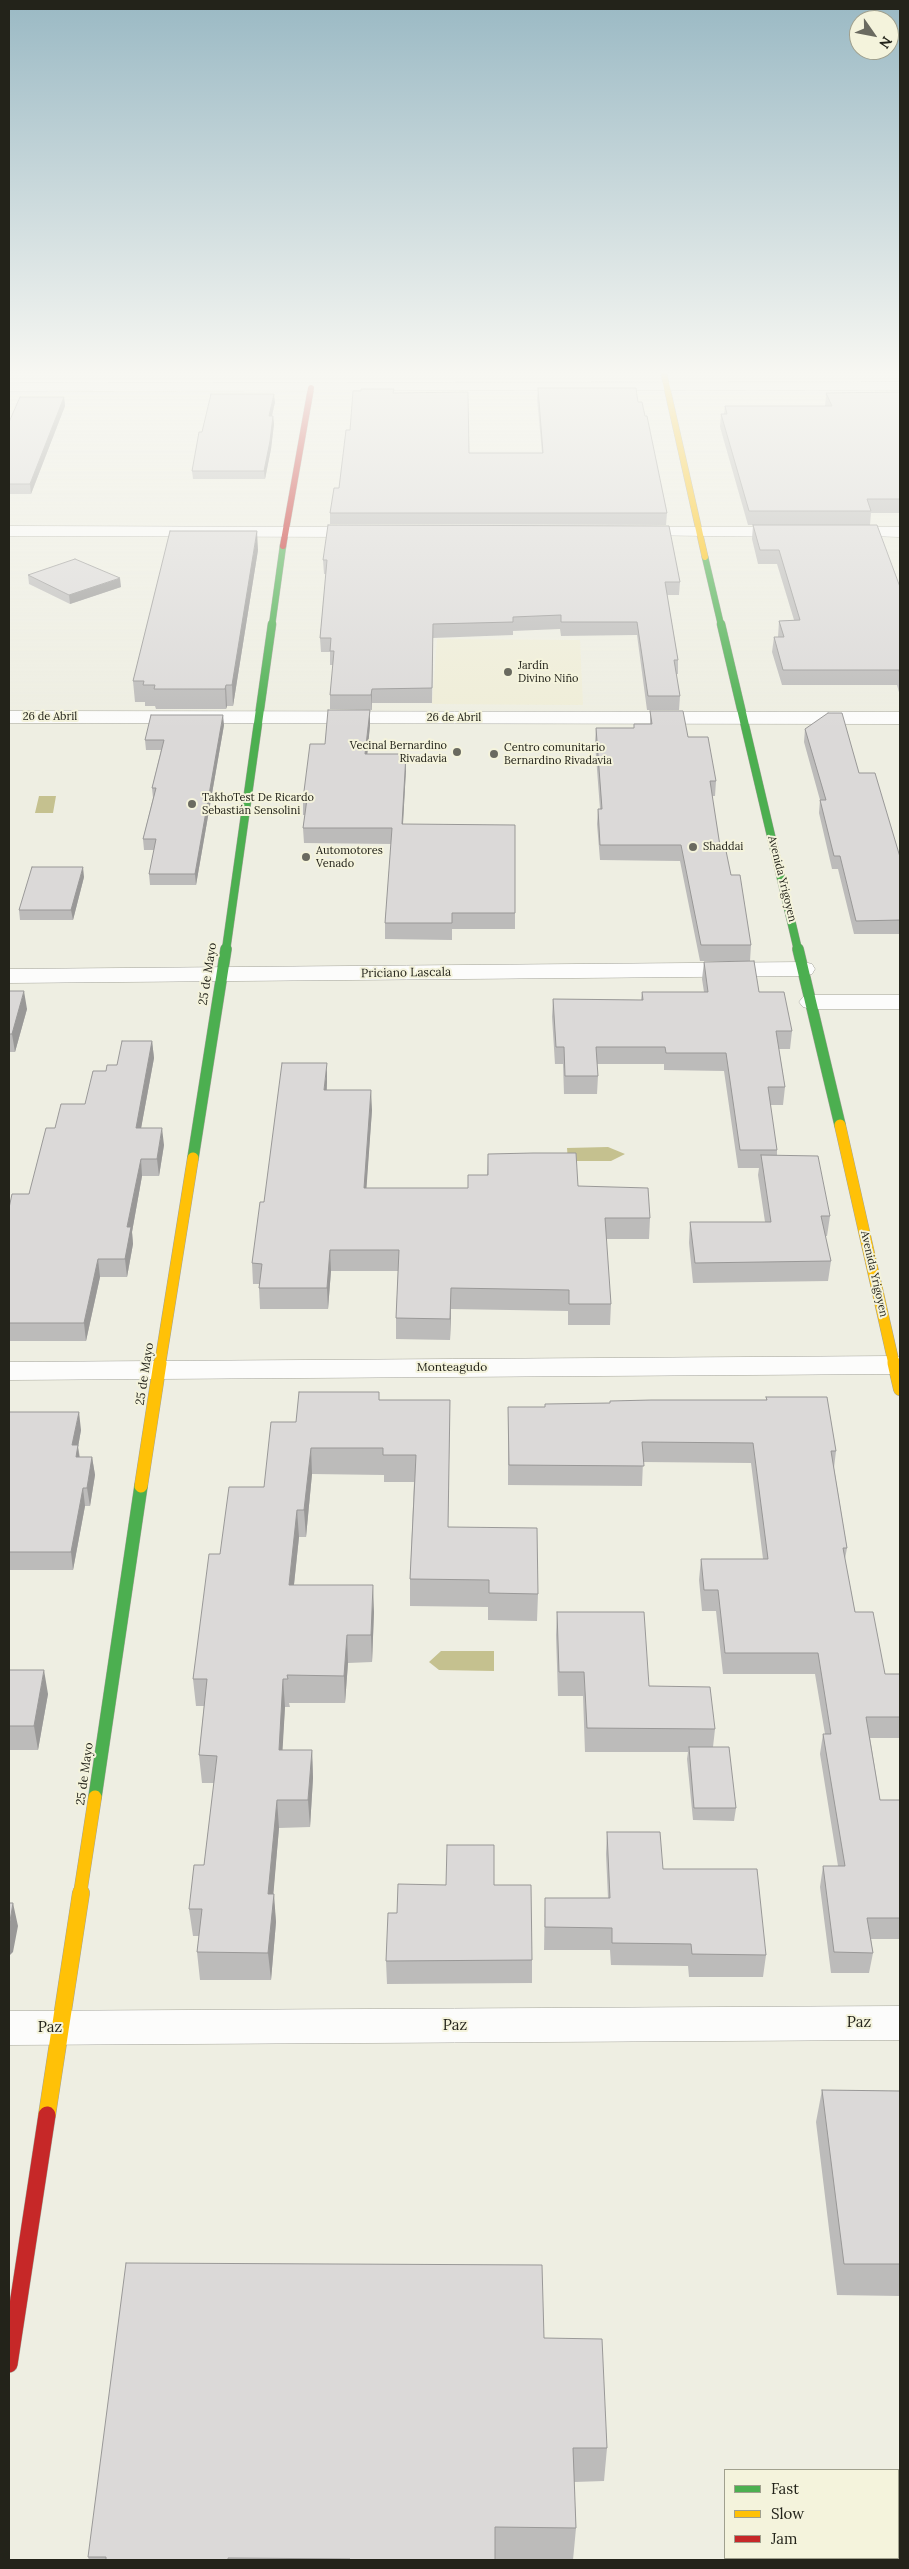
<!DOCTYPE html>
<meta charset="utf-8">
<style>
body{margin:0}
#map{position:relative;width:909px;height:2569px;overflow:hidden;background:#eeeee2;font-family:Lora,serif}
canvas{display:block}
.frame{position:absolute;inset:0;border:10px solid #23231a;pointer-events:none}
.legend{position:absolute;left:724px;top:2469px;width:175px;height:90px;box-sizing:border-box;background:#f4f3dc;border:1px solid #a0a08e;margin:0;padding:6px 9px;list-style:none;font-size:15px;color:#23231a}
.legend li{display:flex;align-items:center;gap:10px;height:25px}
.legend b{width:25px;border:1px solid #a0a08e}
.north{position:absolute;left:849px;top:10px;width:50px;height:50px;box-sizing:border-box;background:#f4f3dc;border:1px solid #a0a08e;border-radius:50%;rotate:123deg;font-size:14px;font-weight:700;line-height:20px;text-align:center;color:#23231a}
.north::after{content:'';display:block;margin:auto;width:18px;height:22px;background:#6a6a60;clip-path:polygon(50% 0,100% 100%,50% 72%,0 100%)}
</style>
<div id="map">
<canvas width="909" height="2569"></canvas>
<div class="frame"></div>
<ul class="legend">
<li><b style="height:6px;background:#4caf50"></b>Fast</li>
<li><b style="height:6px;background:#ffc107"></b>Slow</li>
<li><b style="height:6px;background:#c62828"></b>Jam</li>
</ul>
<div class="north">N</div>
</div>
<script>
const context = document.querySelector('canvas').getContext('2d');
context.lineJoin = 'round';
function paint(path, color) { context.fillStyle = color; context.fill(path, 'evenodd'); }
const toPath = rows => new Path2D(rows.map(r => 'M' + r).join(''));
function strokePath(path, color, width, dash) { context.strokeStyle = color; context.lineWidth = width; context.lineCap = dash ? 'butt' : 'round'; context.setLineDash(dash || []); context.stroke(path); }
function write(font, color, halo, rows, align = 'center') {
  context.font = font + ' Lora,serif'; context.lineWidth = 4; context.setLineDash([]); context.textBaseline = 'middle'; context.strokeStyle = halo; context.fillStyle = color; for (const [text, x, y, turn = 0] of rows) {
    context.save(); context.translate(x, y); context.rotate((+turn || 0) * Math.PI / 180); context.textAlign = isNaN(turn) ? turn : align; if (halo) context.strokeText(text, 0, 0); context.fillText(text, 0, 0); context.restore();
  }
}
paint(toPath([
 [437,639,580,640,583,705,432,704]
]), '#efedd7');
paint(toPath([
 [39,796,56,796,53,813,35,813],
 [608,1147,625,1154,611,1161,568,1161,567,1148],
 [441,1651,494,1651,494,1671,439,1670,429,1662]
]), '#c5c18f');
const street = toPath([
 [900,382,900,390,9,391,9,383,900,382],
 [9,526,364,527,372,532,364,537,9,536,9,526],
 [634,527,789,527,797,532,789,537,628,535,626,532,628,529,634,527],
 [842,527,900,527,900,537,836,535,834,532,842,527],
 [9,711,900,712,900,724,9,723,9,711],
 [804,962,812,964,815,969,812,974,804,976,9,983,9,969,804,962],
 [811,995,900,995,900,1009,811,1009,803,1007,799,1002,803,997,811,995],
 [895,1356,900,1357,900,1373,895,1374,9,1380,9,1362,895,1356],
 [900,2006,900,2040,9,2045,9,2011,900,2006]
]);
const fastFar3 = toPath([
 [705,557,721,625],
 [272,625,283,546]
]);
const fastFar2 = toPath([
 [721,624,798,950],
 [226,950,272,624]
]);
const fastFar1 = toPath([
 [798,949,840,1125],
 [193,1158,226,949]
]);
const fast = toPath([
 [95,1797,141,1486]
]);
const slowFar3 = toPath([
 [663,370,705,557]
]);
const slowFar2 = toPath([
 [840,1125,894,1364],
 [160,1364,193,1158]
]);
const slowFar1 = toPath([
 [894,1363,900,1389],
 [141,1486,160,1363],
 [80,1894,95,1797]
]);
const slow = toPath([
 [47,2115,81,1893]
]);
const jamFar1 = toPath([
 [283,546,311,388]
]);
const jam = toPath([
 [9,2364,47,2115]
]);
strokePath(street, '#a3a399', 1);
strokePath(fastFar3, '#a3a399', 7);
strokePath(fastFar2, '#a3a399', 9);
strokePath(fastFar1, '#a3a399', 12);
strokePath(fast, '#a3a399', 14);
strokePath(slowFar3, '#a3a399', 7);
strokePath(slowFar2, '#a3a399', 12);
strokePath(slowFar1, '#a3a399', 14);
strokePath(slow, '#a3a399', 18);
strokePath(jamFar1, '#a3a399', 7);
strokePath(jam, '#a3a399', 18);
paint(street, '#fcfcfb');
strokePath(fastFar3, '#4caf50', 6);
strokePath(fastFar2, '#4caf50', 8);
strokePath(fastFar1, '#4caf50', 11);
strokePath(fast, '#4caf50', 13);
strokePath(slowFar3, '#ffc107', 6);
strokePath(slowFar2, '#ffc107', 11);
strokePath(slowFar1, '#ffc107', 13);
strokePath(slow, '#ffc107', 17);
strokePath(jamFar1, '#c62828', 6);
strokePath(jam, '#c62828', 17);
paint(toPath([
 [538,388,638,402,667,513,666,525,330,524,330,513,339,488,350,430,394,393,469,453,542,453,537,399],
 [900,392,900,513,871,513,870,525,900,587,900,696,897,685,782,685,772,652,774,637,778,637,779,621,794,620,777,564,758,564,752,539,753,525,748,525,720,427,721,414,724,414,725,406,825,406,826,393],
 [64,397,65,406,31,494,9,494,9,422],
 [275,402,272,416,273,416,274,424,271,449,265,479,193,479,192,471,202,432],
 [258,550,233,706,227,706,226,709,156,709,155,706,145,706,145,702,135,702,133,681],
 [323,560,680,582,679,595,667,595,678,660,678,674,676,674,680,696,679,710,647,710,637,635,561,636,560,629,513,631,513,635,433,638,432,703,372,703,372,710,330,709,330,695,333,665,330,665,330,652,321,652,320,638,326,574,324,574],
 [28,575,121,587,70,604,29,584],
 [370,710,370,725,367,754,406,754,406,769,403,824,515,913,515,929,452,929,452,940,385,939,385,923,391,844,304,843,303,828,305,815,303,815,303,799,325,744],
 [650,711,688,737,716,781,715,796,712,796,720,846,731,875,751,945,750,961,700,961,680,861,600,860,597,824,598,809,600,809,595,743,596,728,634,728,634,724,650,724],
 [224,725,196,885,150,885,149,874,154,850,144,850,143,839,153,798,152,788,161,750,146,750,145,740],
 [805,729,859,773,900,857,900,934,854,934,838,869,832,869,819,813,820,800,804,742],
 [84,877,73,920,20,920,19,910],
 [704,962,759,992,792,1031,790,1049,779,1049,785,1087,783,1105,770,1105,777,1150,777,1156,830,1216,827,1236,825,1236,831,1261,828,1281,693,1283,689,1243,690,1222,765,1222,758,1175,759,1168,738,1168,724,1071,664,1070,664,1064,597,1064,598,1076,597,1094,564,1094,563,1064,555,1064,552,1017,553,999,641,1000,642,992,704,992,702,979],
 [9,991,27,1009,15,1052,9,1052],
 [152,1041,154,1058,141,1128,164,1145,159,1176,142,1176,132,1232,133,1244,127,1277,100,1277,86,1341,9,1341,9,1208,29,1194,55,1128,85,1104,106,1071,117,1065],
 [327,1083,327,1090,372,1110,366,1188,468,1188,487,1175,488,1154,578,1186,650,1218,649,1239,606,1239,611,1304,610,1325,568,1325,568,1311,451,1309,450,1340,396,1339,396,1318,398,1271,331,1271,328,1309,260,1309,259,1288,259,1284,253,1284,252,1263,264,1202],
 [379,1392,379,1400,450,1400,448,1527,538,1594,537,1621,488,1620,488,1607,410,1606,410,1579,414,1482,384,1482,384,1475,312,1474,306,1537,299,1537,294,1585,374,1612,372,1662,348,1663,345,1703,289,1703,290,1707,285,1707,282,1750,312,1750,313,1778,310,1827,279,1828,273,1894,276,1922,271,1980,200,1980,197,1952,199,1936,193,1936,189,1909,204,1865,214,1783,202,1783,199,1755,204,1706,196,1706,193,1679,220,1554,264,1487,296,1422],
 [766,1397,836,1451,834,1468,847,1548,845,1559,855,1612,885,1674,900,1674,900,1738,870,1738,880,1800,900,1800,900,1939,871,1939,873,1953,869,1973,831,1973,820,1887,823,1866,838,1866,820,1754,823,1734,825,1734,815,1674,723,1674,716,1611,702,1611,699,1580,701,1559,763,1559,751,1463,643,1462,642,1486,508,1485,508,1407,545,1407,610,1403,766,1400],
 [9,1412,81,1430,78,1447,80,1457,92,1457,95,1475,90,1506,85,1506,73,1570,9,1570],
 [557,1612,649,1686,715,1729,713,1747,736,1808,734,1821,693,1820,687,1759,688,1752,585,1752,583,1696,558,1696,556,1635],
 [9,1670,48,1694,38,1750,9,1750],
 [607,1832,663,1869,766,1955,763,1977,689,1977,688,1966,611,1965,610,1950,544,1950,545,1898,608,1898,606,1854],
 [494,1885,532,1960,532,1983,387,1984,386,1961,397,1913],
 [822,2090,900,2091,900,2296,837,2295,816,2122],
 [544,2338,607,2448,604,2481,574,2482,576,2528,573,2560,89,2560,88,2557],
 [805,2558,858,2558,858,2560,805,2560]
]), '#bcbbba');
paint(toPath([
 [274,394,275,402,270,424,269,416],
 [64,397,65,406,31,494,30,484],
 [273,416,274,424,271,449,265,479,264,471],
 [257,531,258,550,233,706,232,685],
 [120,578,121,587,70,604,69,595],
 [226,685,227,706,226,709,225,689],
 [372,689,372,710,371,695],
 [370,710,370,725,366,769,365,754],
 [223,715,224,725,196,885,195,874],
 [406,754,406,769,402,840,402,824],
 [83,867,84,877,73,920,71,910],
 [24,991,27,1009,15,1052,12,1034],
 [152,1041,154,1058,138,1145,136,1128],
 [327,1063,327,1083,325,1110,324,1090],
 [371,1090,372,1110,365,1209,364,1188],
 [162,1128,164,1145,159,1176,157,1159],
 [141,1159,142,1176,132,1232,133,1244,127,1277,125,1259,127,1227],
 [330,1250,331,1271,328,1309,327,1288],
 [98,1259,100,1277,86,1341,84,1323],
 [451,1288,451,1309,450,1340,450,1319],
 [79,1412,81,1430,78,1447,80,1463,78,1475,72,1445],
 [311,1448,312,1474,306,1537,304,1510],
 [92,1457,95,1475,90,1506,87,1488],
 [83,1488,85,1506,73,1570,71,1552],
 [297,1510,299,1537,291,1612,289,1585],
 [373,1585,374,1612,372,1662,371,1635],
 [347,1635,348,1663,345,1703,344,1676],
 [44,1670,48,1694,38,1750,34,1726],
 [283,1679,285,1707,281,1777,279,1750],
 [312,1750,313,1778,310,1827,308,1800],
 [277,1800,279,1828,271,1922,268,1894],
 [274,1894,276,1922,271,1980,268,1953],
 [13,1903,18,1926,13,1952,9,1956,9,1927]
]), '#999897');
const building = toPath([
 [538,388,636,388,638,402,642,402,645,416,647,416,667,513,330,513,334,488,339,488,346,430,350,430,353,391,361,391,361,389,394,389,393,393,468,392,469,453,543,453,538,388],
 [900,392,900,499,867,499,871,511,749,511,721,414,727,414,725,406,832,406,826,393,900,392],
 [211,394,274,394,269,416,273,416,270,441,264,471,192,471,199,432,202,432,211,394],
 [20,397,64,397,30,484,9,484,9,422,20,397],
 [328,525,669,526,680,582,665,582,678,660,674,660,680,696,648,696,637,622,561,622,561,615,513,617,513,622,433,624,432,688,372,689,371,695,330,695,334,651,330,651,331,638,320,638,327,560,323,560,328,525],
 [753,525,877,525,900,587,900,675,899,670,783,670,774,637,784,637,779,621,800,620,779,550,760,550,753,525],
 [170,531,257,531,232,685,226,685,225,689,154,689,155,685,143,685,144,681,133,681,170,531],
 [75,559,120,578,69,595,28,575,75,559],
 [328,710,370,710,365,754,406,754,402,824,515,825,515,913,452,913,452,923,385,923,392,828,303,828,307,799,303,799,310,744,325,744,328,710],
 [650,711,683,711,688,737,708,737,716,781,710,781,720,846,725,846,731,875,740,875,751,945,701,945,681,845,600,845,598,809,602,809,596,728,634,728,634,724,652,724,650,711],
 [828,713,842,713,859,773,875,773,900,857,900,920,856,921,840,856,834,856,820,800,826,800,805,729,828,713],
 [151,715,223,715,195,874,149,874,156,839,143,839,156,788,152,788,164,740,145,740,151,715],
 [32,867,83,867,71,910,19,910,32,867],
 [754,961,759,992,784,992,792,1031,776,1031,785,1087,768,1087,777,1150,740,1150,726,1053,666,1053,665,1047,596,1047,598,1076,565,1076,564,1047,556,1047,553,999,643,1000,642,992,708,992,704,962,754,961],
 [9,991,24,991,12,1034,9,1034,9,991],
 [122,1041,152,1041,136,1128,162,1128,157,1159,141,1159,127,1227,131,1227,125,1259,98,1259,84,1323,9,1323,9,1208,12,1194,29,1194,46,1128,55,1128,61,1104,85,1104,93,1071,106,1071,107,1065,117,1065,122,1041],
 [282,1063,327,1063,324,1090,371,1090,364,1188,468,1188,468,1175,488,1175,488,1154,533,1153,576,1153,578,1186,648,1188,650,1218,605,1218,611,1304,569,1304,569,1290,451,1288,450,1319,396,1318,399,1250,330,1250,327,1288,259,1288,262,1264,252,1263,260,1202,264,1202,282,1063],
 [761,1155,818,1156,830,1216,821,1216,831,1261,695,1263,690,1222,771,1222,761,1155],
 [299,1392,379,1392,379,1400,450,1400,448,1527,537,1528,538,1594,489,1593,489,1580,410,1579,416,1455,383,1455,383,1448,311,1448,304,1510,297,1510,289,1585,373,1585,371,1635,347,1635,344,1676,287,1675,288,1679,283,1679,279,1750,312,1750,308,1800,277,1800,268,1894,274,1894,268,1953,197,1952,202,1909,189,1909,194,1865,204,1865,217,1756,199,1755,207,1679,193,1679,209,1554,220,1554,229,1487,264,1487,271,1422,296,1422,299,1392],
 [766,1397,827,1397,836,1451,831,1451,847,1548,843,1548,855,1612,873,1612,885,1674,900,1674,900,1717,866,1717,880,1800,900,1800,900,1918,867,1918,873,1953,834,1952,823,1866,845,1866,823,1734,831,1734,818,1653,725,1653,718,1590,704,1590,701,1559,768,1559,753,1443,642,1442,644,1466,509,1465,508,1407,545,1407,545,1404,610,1403,610,1401,651,1400,767,1400,766,1397],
 [9,1412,79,1412,72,1445,78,1445,76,1457,92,1457,87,1488,83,1488,71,1552,9,1552,9,1412],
 [557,1612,644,1612,649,1686,710,1687,715,1729,587,1728,584,1672,559,1672,557,1612],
 [9,1670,44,1670,34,1726,9,1726,9,1670],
 [689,1747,729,1747,736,1808,694,1808,689,1747],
 [607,1832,660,1832,663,1869,757,1869,766,1955,692,1954,691,1944,612,1943,612,1928,545,1927,545,1898,610,1898,607,1832],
 [447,1845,494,1845,494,1885,531,1885,532,1960,386,1961,388,1913,397,1913,398,1884,446,1885,447,1845],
 [9,1903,13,1903,9,1927,9,1903],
 [822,2090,900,2091,900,2264,844,2264,822,2090],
 [126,2263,542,2265,544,2338,602,2339,607,2448,573,2448,576,2528,495,2527,495,2560,350,2560,350,2559,228,2558,228,2560,106,2560,106,2557,88,2557,126,2263],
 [808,2558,858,2558,858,2560,808,2560,808,2558]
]);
paint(building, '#dbd9d8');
strokePath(building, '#999897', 1);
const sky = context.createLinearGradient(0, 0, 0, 730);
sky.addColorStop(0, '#9ab9c4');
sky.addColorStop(0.51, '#f7f7f2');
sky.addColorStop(1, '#f7f7f200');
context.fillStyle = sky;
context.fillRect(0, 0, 909, 730);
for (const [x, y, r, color] of [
 [508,672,5,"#6a6a60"],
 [457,752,5,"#6a6a60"],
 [494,754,5,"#6a6a60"],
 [192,804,5,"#6a6a60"],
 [693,847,5,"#6a6a60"],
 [306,857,5,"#6a6a60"]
]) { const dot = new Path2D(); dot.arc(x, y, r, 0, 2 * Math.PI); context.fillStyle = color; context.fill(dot); strokePath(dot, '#f4f3dc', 2); }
write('11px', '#23231a', '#f4f3dc', [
 ["Jardín",518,666],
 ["Divino Niño",518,679],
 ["Vecinal Bernardino",447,746,"right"],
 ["Rivadavia",447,759,"right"],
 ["Centro comunitario",504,748],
 ["Bernardino Rivadavia",504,761],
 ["TakhoTest De Ricardo",202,798],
 ["Sebastián Sensolini",202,811],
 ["Shaddai",703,847],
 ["Automotores",316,851],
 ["Venado",316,864]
], 'left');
write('11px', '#23231a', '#f4f3dc', [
 ["26 de Abril",50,717],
 ["26 de Abril",454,718],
 ["Avenida Yrigoyen",782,879,76],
 ["Avenida Yrigoyen",874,1274,77]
]);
write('12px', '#23231a', '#f4f3dc', [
 ["Priciano Lascala",406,973,-1],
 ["25 de Mayo",208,974,-81],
 ["Monteagudo",452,1368],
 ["25 de Mayo",145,1374,-81],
 ["25 de Mayo",85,1774,-82]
]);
write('15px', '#23231a', '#f4f3dc', [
 ["Paz",859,2023],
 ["Paz",455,2026],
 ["Paz",50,2028]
]);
</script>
